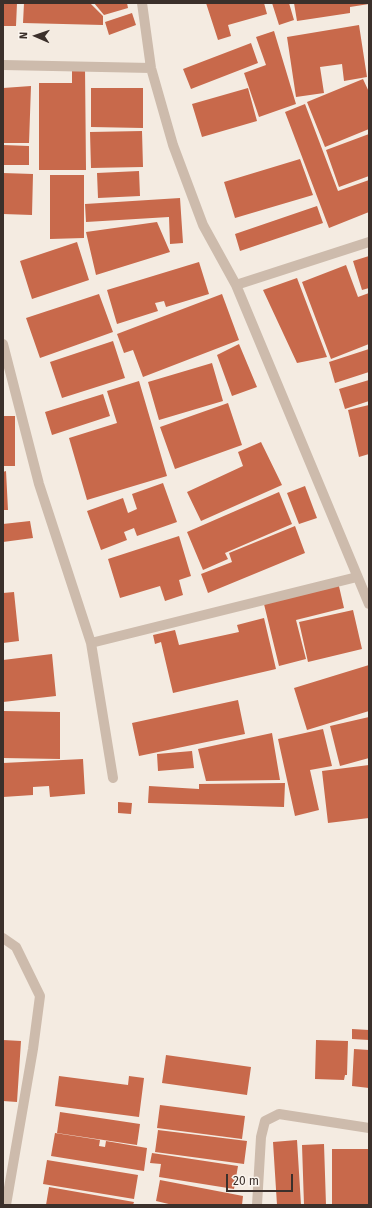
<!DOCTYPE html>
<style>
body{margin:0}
#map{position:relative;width:372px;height:1208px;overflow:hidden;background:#f4ebe1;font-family:"Fira Sans",sans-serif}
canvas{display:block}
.frame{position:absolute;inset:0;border:4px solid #3b302b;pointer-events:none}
.north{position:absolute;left:16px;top:16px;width:40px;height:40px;-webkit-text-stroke:3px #fbf5ee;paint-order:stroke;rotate:272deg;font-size:11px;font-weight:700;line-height:16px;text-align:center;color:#3b302b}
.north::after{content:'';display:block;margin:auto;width:14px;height:18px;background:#3b302b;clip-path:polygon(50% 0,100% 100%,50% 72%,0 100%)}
.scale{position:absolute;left:226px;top:1174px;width:67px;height:18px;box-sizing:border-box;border:2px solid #3b302b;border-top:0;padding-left:5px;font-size:12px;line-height:14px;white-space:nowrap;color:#3b302b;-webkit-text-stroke:3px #fbf5ee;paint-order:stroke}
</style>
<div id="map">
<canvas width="372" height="1208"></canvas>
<div class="frame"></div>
<div class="north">N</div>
<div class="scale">20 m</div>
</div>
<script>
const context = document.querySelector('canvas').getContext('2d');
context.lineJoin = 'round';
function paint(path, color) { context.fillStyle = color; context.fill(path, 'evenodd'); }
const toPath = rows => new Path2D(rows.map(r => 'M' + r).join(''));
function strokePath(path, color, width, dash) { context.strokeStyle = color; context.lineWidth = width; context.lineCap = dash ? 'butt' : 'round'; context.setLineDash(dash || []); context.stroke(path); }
paint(toPath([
 [3,3,17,3,16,26,3,26],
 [24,3,90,3,103,16,103,25,23,23],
 [94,3,127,3,128,8,104,15],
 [206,3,264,3,267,14,228,25,231,36,218,40],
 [272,3,289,3,294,20,279,25],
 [294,3,369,3,369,4,350,7,350,13,297,21],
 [132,13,136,25,109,35,105,22],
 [359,25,367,77,344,81,342,64,320,67,324,93,296,97,287,37],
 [274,31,296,104,259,117,244,73,266,65,256,37],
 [251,43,258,63,191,89,183,69],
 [72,67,85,67,86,170,39,170,39,83,72,83],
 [363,79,369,92,369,129,325,147,307,102],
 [31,86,29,143,3,143,3,88],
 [91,88,143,88,143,128,91,127],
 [248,88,257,121,202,137,192,104],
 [305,104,338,191,369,180,369,212,329,228,285,112],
 [142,131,143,167,91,168,90,132],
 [369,134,369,176,339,187,326,150],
 [3,145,29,146,29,165,3,165],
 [300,159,313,195,235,218,224,182],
 [139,171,140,196,98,198,97,173],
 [3,173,33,174,32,215,3,214],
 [50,175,84,175,84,238,50,239],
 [180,198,183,243,170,244,169,217,86,222,85,204],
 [317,206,323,223,240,251,235,234],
 [157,222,170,252,96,275,86,232],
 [77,242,89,280,32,299,20,261],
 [369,256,369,288,362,290,353,261],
 [199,262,209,294,166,307,164,301,155,303,158,311,117,324,107,290],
 [346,265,358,297,369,293,369,344,331,359,302,282],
 [297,278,327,357,297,363,263,290],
 [99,294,113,332,40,358,26,318],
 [222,294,239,340,143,377,133,350,124,353,117,334],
 [113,341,125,378,62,398,50,362],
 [239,344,257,387,232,396,217,355],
 [369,349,369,372,335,383,329,362],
 [212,363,223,401,159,420,148,382],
 [369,380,369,401,345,409,339,389],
 [139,381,167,476,87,500,69,438,117,423,107,391],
 [103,394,110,416,52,435,45,412],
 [228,403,242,445,175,469,160,427],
 [369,405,369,454,359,457,348,410],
 [3,416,15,416,15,466,3,466],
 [261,442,282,485,201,521,187,492,243,466,238,452],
 [6,471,8,510,3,510,3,472],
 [163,483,177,522,137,536,134,528,124,532,127,540,101,550,87,511,123,498,128,513,137,509,132,494],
 [305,486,317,518,299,524,287,493],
 [279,492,292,524,225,553,228,559,203,570,187,532],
 [30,521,33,538,3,542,3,524],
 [295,526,305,553,208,593,201,574,232,562,229,553],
 [179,536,191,576,179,580,183,595,165,601,160,586,120,598,108,559],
 [338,582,344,608,296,620,306,659,279,666,263,600],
 [14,592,19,641,3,643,3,593],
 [353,610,362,649,308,662,299,622],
 [264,618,276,669,173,693,161,642,155,644,153,635,175,630,179,645,239,632,237,625],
 [52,654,56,696,3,702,3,660],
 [369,665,369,711,307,730,294,688],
 [238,700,245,734,139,756,132,723],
 [3,711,60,712,60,759,3,758],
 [369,717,369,758,340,766,330,726],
 [323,729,332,766,310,770,319,810,295,816,278,739],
 [272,733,280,780,206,781,198,749],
 [192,751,194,768,158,771,157,754],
 [83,759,85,794,50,797,49,786,33,787,33,795,3,797,3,763],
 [369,765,369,818,328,823,322,771],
 [285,783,284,807,148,803,149,786,199,789,199,784],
 [118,802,132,803,131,814,118,813],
 [352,1029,369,1030,369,1040,352,1039],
 [3,1040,21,1041,17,1102,3,1101],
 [316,1040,348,1041,347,1075,345,1075,344,1080,315,1079],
 [354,1049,369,1050,369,1088,352,1086],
 [166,1055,251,1067,247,1095,162,1083],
 [59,1076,128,1085,129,1076,144,1078,139,1117,55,1106],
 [160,1105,245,1116,242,1139,157,1128],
 [60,1112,140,1124,137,1145,57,1133],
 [158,1130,247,1141,244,1164,155,1152],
 [55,1133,100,1140,99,1146,105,1147,106,1141,147,1148,144,1171,51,1156],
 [297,1140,301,1205,277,1205,273,1142],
 [324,1144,326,1205,304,1205,302,1145],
 [332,1149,369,1149,369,1205,332,1205],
 [152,1153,238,1166,234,1189,159,1177,161,1164,150,1163],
 [47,1160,138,1175,134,1199,43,1184],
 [160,1180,243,1196,242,1205,173,1205,156,1201],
 [49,1187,134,1202,133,1205,46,1205]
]), '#c8694b');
strokePath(toPath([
 [142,3,151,68,173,145,203,225,236,285,369,604],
 [3,65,151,68],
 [236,285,369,242],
 [3,344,39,484,91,643,113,778],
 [91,643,357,577],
 [3,938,16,947,40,996,33,1049,6,1205],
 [257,1205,261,1137,265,1121,279,1114,369,1128]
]), '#cdbbac', 10);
</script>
